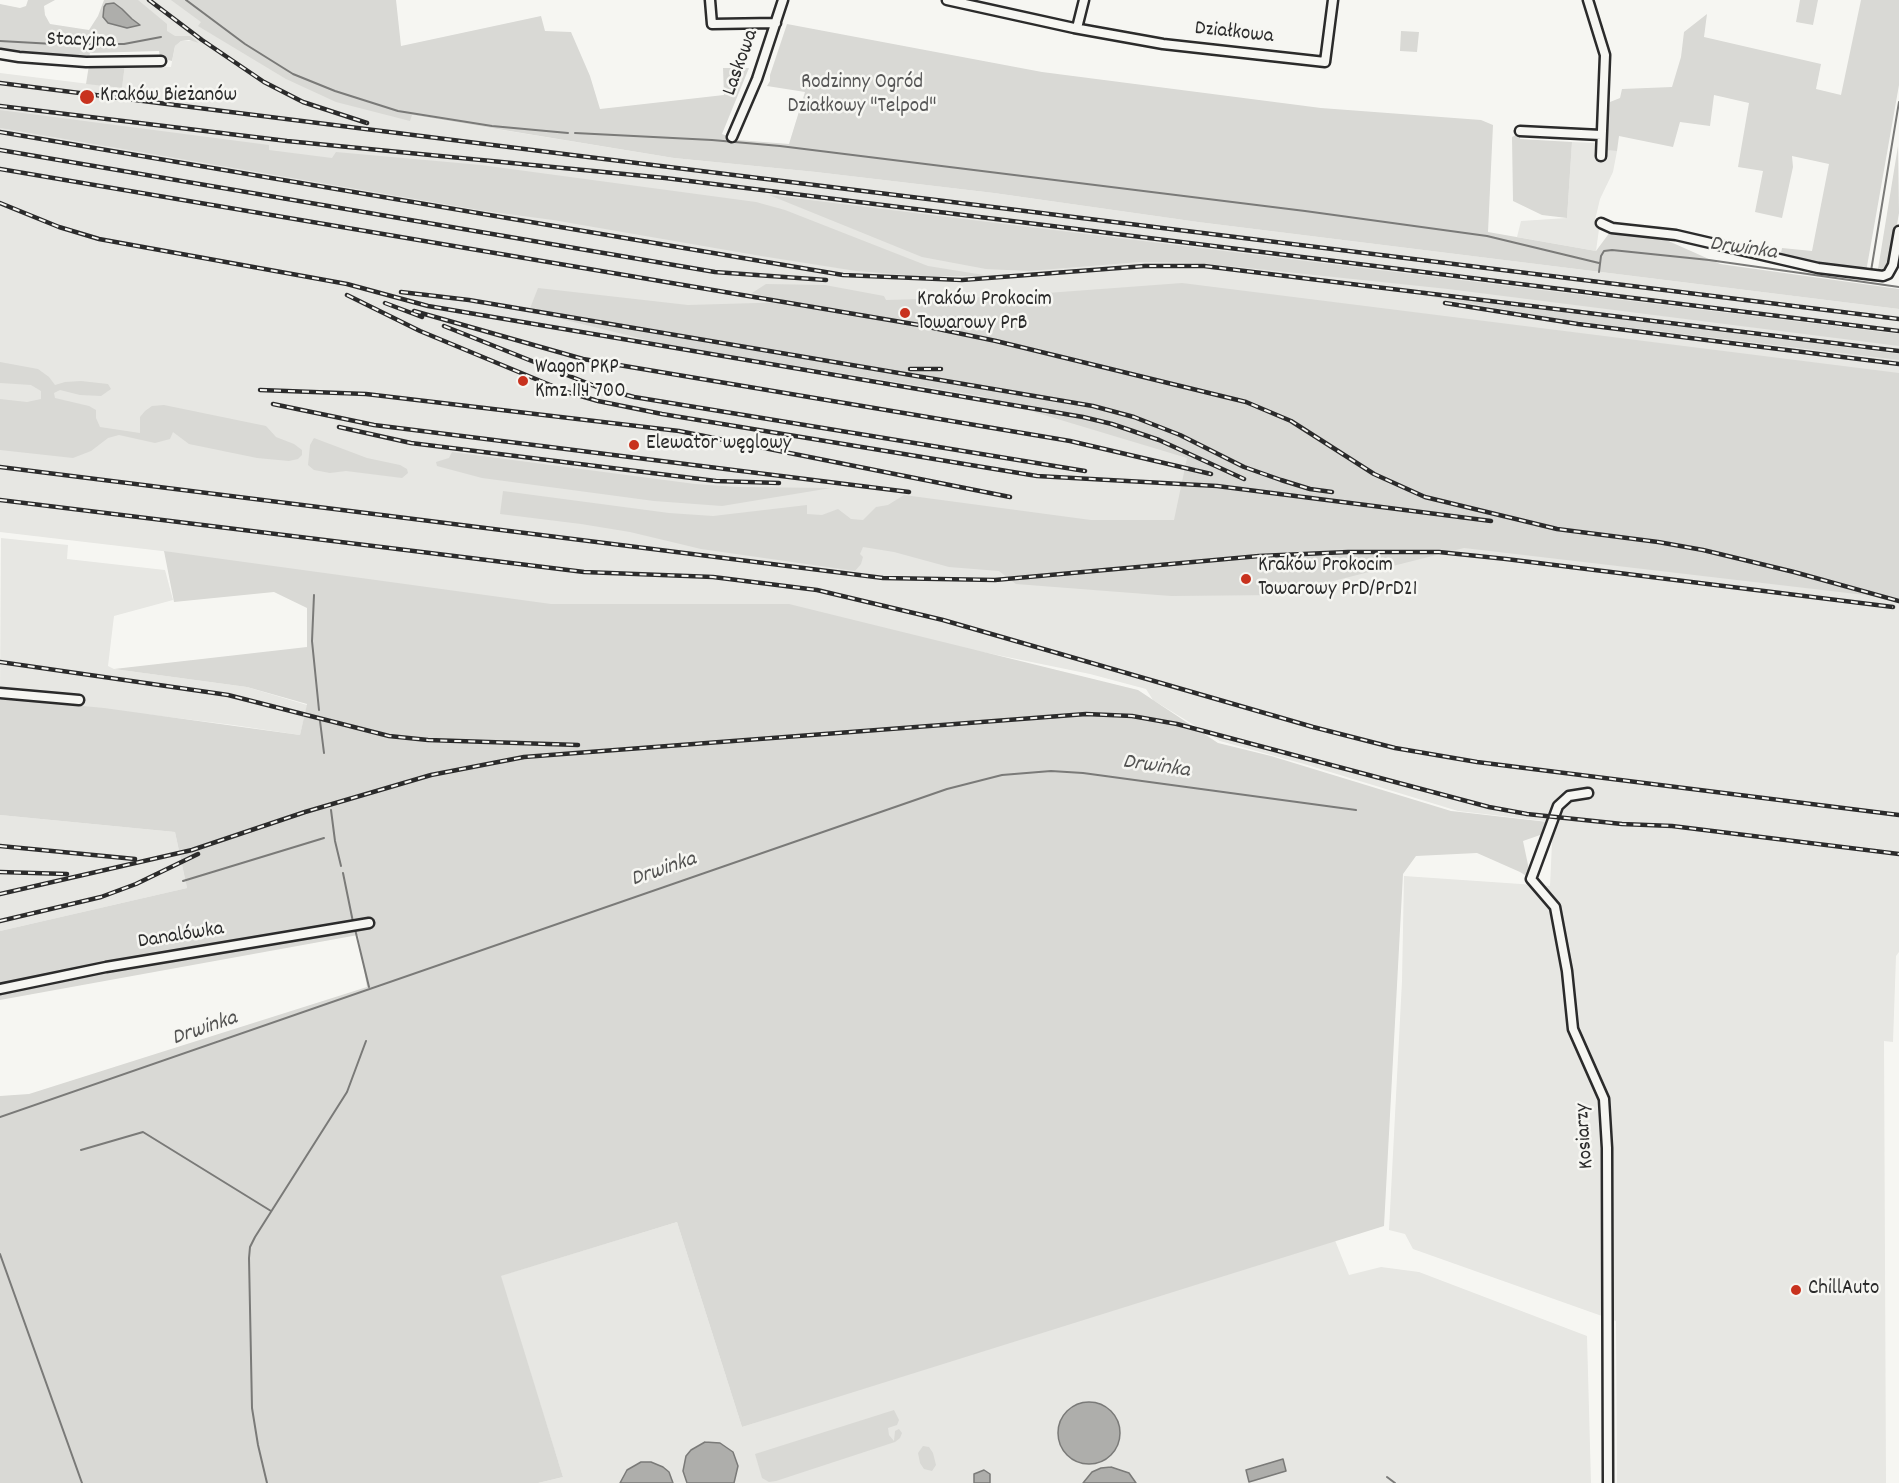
<!DOCTYPE html>
<meta charset="utf-8">
<style>
body{margin:0}
canvas{display:block;background:#f6f6f2}
</style>
<canvas width="1899" height="1483"></canvas>
<script>
const context = document.querySelector('canvas').getContext('2d');
context.lineJoin = 'round';
function paint(path, color) { context.fillStyle = color; context.fill(path, 'evenodd'); }
const toPath = rows => new Path2D(rows.map(r => 'M' + r).join(''));
function strokePath(path, color, width, dash) { context.strokeStyle = color; context.lineWidth = width; context.lineCap = dash ? 'butt' : 'round'; context.setLineDash(dash || []); context.stroke(path); }
function write(font, color, halo, rows, align = 'center') {
  context.font = font + ' Dekko,sans-serif'; context.lineWidth = 5; context.setLineDash([]); context.textBaseline = 'middle'; context.strokeStyle = halo; context.fillStyle = color; for (const [text, x, y, turn = 0] of rows) {
    context.save(); context.translate(x, y); context.rotate((+turn || 0) * Math.PI / 180); context.textAlign = isNaN(turn) ? turn : align; if (halo) context.strokeText(text, 0, 0); context.fillText(text, 0, 0); context.restore();
  }
}
paint(toPath([
 [135,0,190,0,404,114,674,158,816,172,994,193,1198,222,1899,309,1899,952,1896,956,1893,1042,1884,1041,1886,1483,1617,1483,1616,1321,1413,1249,1405,1234,1389,1230,1402,981,1404,876,1550,886,1553,822,1458,811,1304,764,1220,741,1153,700,1146,689,1090,674,963,648,505,604,162,551,0,532,0,73,122,88,125,64,171,67,175,46,181,41,195,41,171,37],
 [1572,142,1596,143,1598,149,1617,151,1613,172,1600,199,1596,216,1594,224,1599,229,1596,251,1517,237,1521,221,1567,218],
 [1,538,68,545,67,559,165,570,173,600,114,616,108,666,114,669,247,687,307,705,300,735,233,725,0,696],
 [0,815,175,832,187,888,0,931],
 [677,1222,742,1427,1332,1233,1349,1275,1381,1267,1419,1272,1587,1336,1591,1483,538,1483,563,1477,500,1276]
]), '#e7e7e3');
paint(toPath([
 [28,0,55,0,44,6,45,15,50,24,89,30,98,16,104,0,138,0,167,24,167,31,175,36,190,36,199,43,189,40,181,41,175,46,172,61,160,58,159,51,90,53,89,58,16,54,0,50,0,4,20,8,26,6],
 [114,3,122,9,134,21,103,17,106,4],
 [171,0,396,0,401,46,541,16,545,31,571,32,590,76,600,109,724,95,723,68,749,68,722,134,738,140,789,144,805,92,767,86,770,81,770,75,787,24,1042,72,1321,108,1481,120,1493,125,1488,232,1596,251,1610,232,1664,239,1720,264,1899,289,1899,309,1198,222,994,193,816,172,674,158,412,115,410,121,336,102,286,79,198,26,201,22],
 [1800,0,1818,0,1813,25,1796,22],
 [1861,0,1899,0,1899,85,1866,272,1780,258,1782,248,1812,251,1829,164,1792,156,1793,167,1782,218,1755,212,1763,171,1738,167,1749,103,1714,95,1710,126,1680,122,1673,147,1619,136,1617,151,1604,150,1610,102,1620,98,1622,89,1672,87,1681,57,1684,32,1707,14,1704,37,1821,64,1816,89,1841,95],
 [1401,31,1419,32,1417,52,1400,51],
 [125,64,122,88,86,84,89,65],
 [0,110,269,145,269,150,332,158,336,152,481,165,756,202,785,210,928,266,990,276,918,276,856,271,761,256,553,220,485,211,0,128],
 [1520,133,1520,139,1572,142,1567,218,1542,215,1513,201,1512,137],
 [1898,146,1899,213,1890,265,1886,270,1878,269],
 [769,195,1899,334,1899,346,1448,289,1200,263,1140,262,1029,271,986,269,922,257],
 [1182,283,1899,373,1899,599,1464,548,1278,595,1171,596,1016,584,999,571,949,567,894,552,863,547,860,554,863,557,861,564,855,571,701,549,630,532,581,524,500,514,503,491,669,513,713,516,807,505,807,514,822,515,838,509,851,519,863,520,876,507,888,505,904,495,1091,520,1174,520,1187,458,981,396,659,343,529,311,538,288,688,305,791,302,752,293,766,284,825,285,884,296,886,300,993,297],
 [1410,293,1899,354,1899,360,1558,319],
 [0,362,38,369,49,377,55,385,65,382,81,381,108,384,111,389,101,396,80,395,60,390,54,393,55,398,89,406,96,410,96,418,100,427,140,433,140,417,145,411,152,406,164,405,266,426,276,437,294,444,302,450,302,455,298,459,289,461,257,458,189,444,173,432,170,439,155,443,119,435,108,438,91,451,73,458,0,450,0,399,27,402,41,399,41,391,31,385,0,383],
 [314,438,367,458,400,465,407,469,408,473,402,478,346,471,330,473,314,470,308,465,310,445],
 [452,452,695,484,738,487,831,488,722,506,654,501,482,478,437,466,436,462,449,458],
 [164,551,551,604,789,604,1138,690,1218,743,1271,756,1451,811,1548,822,1543,834,1523,841,1531,879,1520,872,1477,853,1416,856,1403,874,1384,1226,742,1427,677,1222,501,1276,563,1477,538,1483,0,1483,0,1096,29,1094,367,987,358,935,0,1000,0,931,187,888,175,832,0,815,0,698,104,708,300,735,307,704,247,687,114,669,307,647,307,608,274,592,174,602],
 [894,1410,899,1420,897,1425,888,1428,889,1435,894,1441,895,1431,899,1429,902,1433,900,1438,895,1442,776,1481,769,1482,762,1478,755,1454],
 [923,1446,929,1447,933,1453,936,1465,932,1471,924,1469,920,1463,918,1453]
]), '#d9d9d5');
const water = toPath([
 [114,3,122,9,132,19,140,25,127,28,108,23,103,17,104,7,106,4,114,3],
 '1058 1433a31 31 0 1 1 62 0a31 31 0 1 1-62 0Z',
 [705,1442,720,1443,733,1452,738,1466,734,1483,687,1483,683,1471,686,1456,691,1450,705,1442],
 [1283,1459,1286,1471,1249,1482,1246,1470,1283,1459],
 [641,1462,651,1462,663,1467,669,1472,673,1483,620,1483,627,1470,641,1462],
 [1111,1467,1129,1473,1136,1483,1083,1483,1092,1472,1101,1468,1111,1467],
 [984,1470,990,1474,990,1483,974,1483,974,1474,984,1470]
]);
paint(water, '#aeaeab');
strokePath(water, '#7a7a78', 1.5);
strokePath(toPath([
 [186,0,245,44,293,74,335,91,398,111,492,126,568,133],
 [0,41,54,44],
 [68,44,124,44,161,37],
 [575,133,712,140,780,146,1305,211,1487,236,1599,263],
 [1871,271,1899,102],
 [1599,272,1601,256,1604,251,1612,250,1709,260,1899,287],
 [314,595,312,641,319,710],
 [320,721,324,753],
 [331,810,335,841,341,866],
 [343,873,353,922],
 [183,881,324,838],
 [355,929,369,987],
 [0,1117,947,789,1002,775,1051,771,1083,773,1356,810],
 [81,1150,143,1132,271,1211],
 [0,1254,82,1483],
 [1387,1477,1395,1483],
 [267,1483,258,1445,252,1408,249,1258,250,1247,255,1237,347,1092,366,1041]
]), '#7a7a78', 2);
const street = toPath([
 [710,0,712,24,776,23],
 [947,0,1074,28,1163,44,1325,62,1333,0],
 [1588,0,1605,55,1601,156],
 [1077,28,1084,0],
 [0,54,19,57,86,62,161,61],
 [1520,131,1601,135],
 [732,137,757,79,783,0],
 [1601,223,1612,228,1676,235,1818,268,1883,276,1888,274,1893,265,1899,231],
 [0,693,79,700],
 [1588,793,1569,796,1558,806,1531,879,1555,907,1567,971,1573,1029,1604,1099,1607,1148,1608,1483],
 [0,989,106,967,369,923]
]);
strokePath(street, '#2b2b2b', 13);
strokePath(street, '#f6f6f2', 8);
const rail = toPath([
 [149,0,202,40,264,82,303,102,367,123],
 [0,83,588,157,1899,319],
 [0,106,287,141,665,178,1899,331],
 [0,132,843,275,962,280,1145,266,1204,266,1899,351],
 [0,150,715,272,826,280],
 [0,169,919,325,996,341,1246,402,1291,421,1374,474,1425,497,1557,529,1658,542,1703,550,1794,572,1899,601],
 [0,203,59,227,99,239,347,284,428,306,1083,417,1112,424,1159,440,1244,479],
 [401,292,469,300,1093,406,1134,417,1180,435,1244,467,1281,480,1310,489,1332,492],
 [347,295,420,331,567,392,598,401,662,414,1037,476,1217,486,1491,521],
 [385,303,422,317],
 [1445,303,1578,324,1899,364],
 [414,311,583,359,1070,441,1211,474],
 [444,326,597,387,634,397,1085,471],
 [910,369,941,369],
 [260,390,366,394,679,431,1010,497],
 [273,404,374,425,909,492],
 [339,427,411,443,716,481,779,483],
 [0,467,883,578,995,580,1259,556,1348,552,1439,552,1506,559,1893,607],
 [0,500,584,572,713,577,817,590,943,620,1313,727,1395,748,1477,762,1899,815],
 [0,662,228,695,389,736,428,740,578,745],
 [0,846,135,859],
 [0,872,67,874],
 [0,894,192,850,305,812,431,775,524,757,1086,714,1132,716,1177,724,1489,807,1527,814,1622,824,1672,826,1899,854],
 [0,921,101,897,136,884,198,854]
]);
strokePath(rail, '#2b2b2b', 4.5);
strokePath(rail, '#f6f6f2', 2, [7]);
for (const [x, y, r, color] of [
 [87,97,8,"#c8321e"],
 [905,313,6,"#c8321e"],
 [523,381,6,"#c8321e"],
 [634,445,6,"#c8321e"],
 [1246,579,6,"#c8321e"],
 [1796,1290,6,"#c8321e"]
]) { const dot = new Path2D(); dot.arc(x, y, r, 0, 2 * Math.PI); context.fillStyle = color; context.fill(dot); strokePath(dot, '#f6f6f2', 2); }
write('21px', '#2b2b2b', '#f6f6f2', [
 ["Działkowa",1234,34,6],
 ["Stacyjna",81,42,2],
 ["Laskowa",742,63,-70],
 ["Danalówka",181,937,-9],
 ["Kosiarzy",1586,1136,-94]
]);
write('21px', '#565656', '#f6f6f2', [
 ["Rodzinny Ogród",862,84],
 ["Działkowy \"Telpod\"",862,108]
]);
write('21px', '#2b2b2b', '#f6f6f2', [
 ["Kraków Bieżanów",100,97],
 ["Kraków Prokocim",917,301],
 ["Towarowy PrB",917,325],
 ["Wagon PKP",535,369],
 ["Kmz 114 700",535,393],
 ["Elewator węglowy",646,445],
 ["Kraków Prokocim",1258,567],
 ["Towarowy PrD/PrD21",1258,591],
 ["ChillAuto",1808,1290]
], 'left');
write('italic 22px', '#525251', '#f6f6f2', [
 ["Drwinka",1743,250,8],
 ["Drwinka",1156,768,8],
 ["Drwinka",664,871,-19],
 ["Drwinka",205,1030,-19]
]);
</script>
